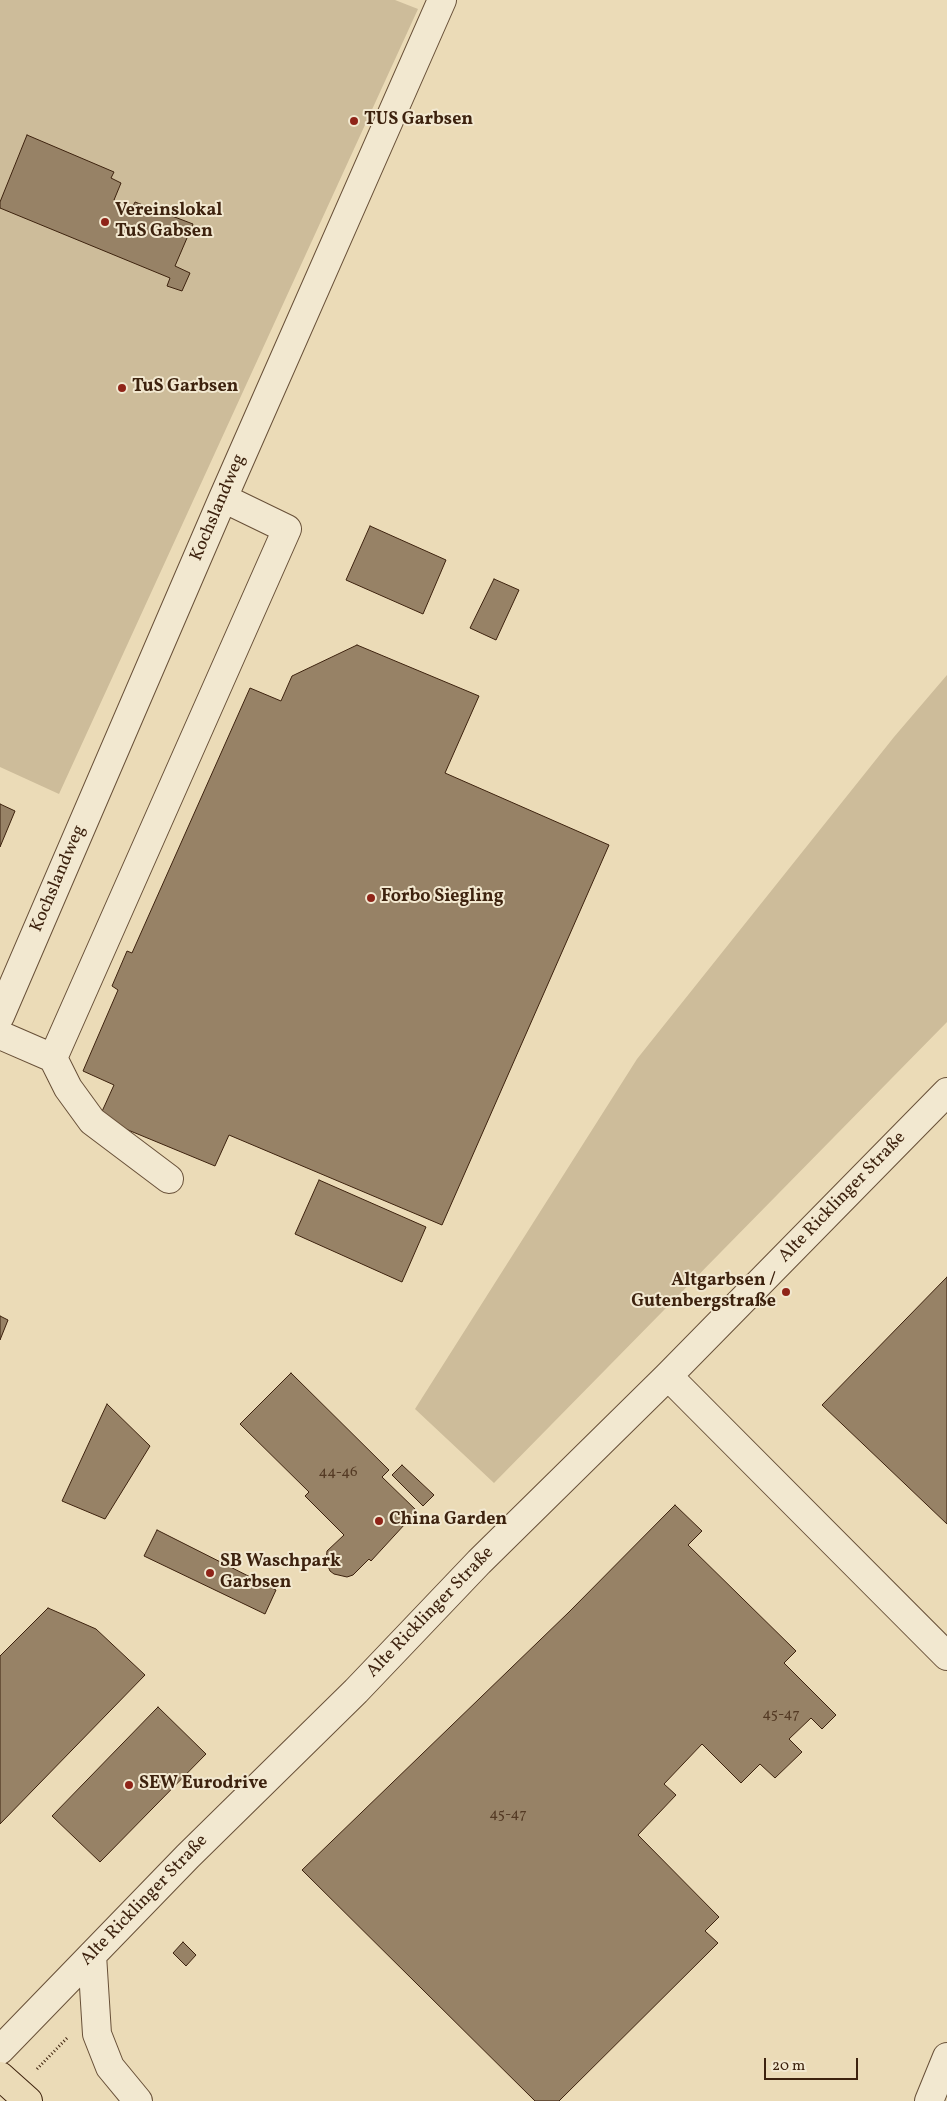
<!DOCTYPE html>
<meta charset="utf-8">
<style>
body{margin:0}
#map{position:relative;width:947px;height:2101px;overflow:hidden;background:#ebdbb7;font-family:Vollkorn,serif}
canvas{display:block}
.scale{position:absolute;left:764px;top:2058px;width:94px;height:22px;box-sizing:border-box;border:2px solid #3d220e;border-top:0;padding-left:6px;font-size:15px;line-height:18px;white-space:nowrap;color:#3d220e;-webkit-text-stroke:4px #f2e8d0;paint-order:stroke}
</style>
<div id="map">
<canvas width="947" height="2101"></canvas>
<div class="scale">20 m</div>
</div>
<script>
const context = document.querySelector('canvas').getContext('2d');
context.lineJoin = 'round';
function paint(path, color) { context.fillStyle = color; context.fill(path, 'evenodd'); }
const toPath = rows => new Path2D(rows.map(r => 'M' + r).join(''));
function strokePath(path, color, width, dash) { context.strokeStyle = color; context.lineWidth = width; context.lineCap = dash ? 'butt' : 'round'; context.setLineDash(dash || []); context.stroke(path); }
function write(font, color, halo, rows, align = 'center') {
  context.font = font + ' Vollkorn,serif'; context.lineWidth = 4; context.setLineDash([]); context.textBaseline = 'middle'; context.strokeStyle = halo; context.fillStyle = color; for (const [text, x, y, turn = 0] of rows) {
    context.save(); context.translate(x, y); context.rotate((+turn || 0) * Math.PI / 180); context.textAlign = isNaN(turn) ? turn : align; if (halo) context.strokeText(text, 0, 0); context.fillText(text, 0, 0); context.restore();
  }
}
paint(toPath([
 [0,0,395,0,418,9,59,794,0,767],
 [947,675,947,1022,494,1483,415,1409,637,1059,894,737]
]), '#cdbc9a');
const building = toPath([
 [27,135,114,172,111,178,121,183,114,200,132,208,135,202,193,224,175,266,190,273,182,291,167,286,170,278,0,208,0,202,27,135],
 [370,526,446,560,423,614,346,580,370,526],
 [494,579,519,590,496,640,470,628,494,579],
 [357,645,479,696,445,773,609,845,442,1225,229,1135,215,1166,99,1118,114,1085,83,1071,118,990,112,986,127,951,132,953,250,688,281,701,292,676,357,645],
 [0,804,15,811,0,847,0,804],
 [319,1180,426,1227,402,1282,295,1234,319,1180],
 [947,1277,947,1524,822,1405,947,1277],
 [0,1316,8,1320,0,1340,0,1316],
 [291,1373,389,1470,382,1477,417,1511,371,1561,369,1559,353,1575,347,1577,334,1574,330,1571,326,1561,327,1551,344,1535,305,1496,309,1492,240,1424,291,1373],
 [107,1404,150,1446,105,1519,62,1501,107,1404],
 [402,1465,434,1495,423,1506,392,1475,402,1465],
 [675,1505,702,1531,688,1545,796,1651,784,1663,836,1715,822,1729,811,1718,789,1739,802,1752,775,1778,760,1764,741,1783,702,1744,664,1784,676,1795,638,1835,719,1917,705,1931,718,1943,559,2101,535,2101,302,1870,569,1612,675,1505],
 [157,1530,276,1590,265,1614,144,1556,157,1530],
 [48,1608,96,1629,145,1675,0,1824,0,1656,48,1608],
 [158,1707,206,1754,100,1862,52,1816,158,1707],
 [183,1942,196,1955,186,1966,173,1953,183,1942]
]);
paint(building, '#978266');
strokePath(building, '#3d220e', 1);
const minor = toPath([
 [0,1016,223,498,442,0],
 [0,1035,53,1058,287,529,223,498],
 [53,1058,68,1088,92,1121,169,1179],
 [668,1376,947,1656],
 [92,1955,97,2034,110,2067,138,2101],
 [0,2050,188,1856,356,1691,479,1562,668,1376,947,1092],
 [929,2101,947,2057]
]);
const major = toPath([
 [0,2076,28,2101]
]);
strokePath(minor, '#685038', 30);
strokePath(major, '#3d220e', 30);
strokePath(toPath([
 [37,2069,68,2037]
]), '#3d220e', 3, [1, 2.5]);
strokePath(minor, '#f2e8d0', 28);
strokePath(major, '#ebdbb7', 28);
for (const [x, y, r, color] of [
 [354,121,5,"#8f2418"],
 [105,222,5,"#8f2418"],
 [122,388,5,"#8f2418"],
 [371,898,5,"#8f2418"],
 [786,1292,5,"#8f2418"],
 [379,1521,5,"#8f2418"],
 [210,1573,5,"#8f2418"],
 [129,1785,5,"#8f2418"]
]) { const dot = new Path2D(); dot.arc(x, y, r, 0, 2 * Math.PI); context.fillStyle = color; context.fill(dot); strokePath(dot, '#f2e8d0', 2); }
write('15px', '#543a24', null, [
 ["44-46",338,1473],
 ["45-47",781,1715],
 ["45-47",508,1815]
]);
write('bold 18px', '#3d220e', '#f2e8d0', [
 ["TUS Garbsen",364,121],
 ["Vereinslokal",115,212],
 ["TuS Gabsen",115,233],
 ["TuS Garbsen",132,388],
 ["Forbo Siegling",381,898],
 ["Altgarbsen /",776,1282,"right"],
 ["Gutenbergstraße",776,1303,"right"],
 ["China Garden",389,1521],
 ["SB Waschpark",220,1563],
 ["Garbsen",220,1584],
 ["SEW Eurodrive",139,1785]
], 'left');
write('18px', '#3d220e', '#f2e8d0', [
 ["Kochslandweg",219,508,-67],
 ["Kochslandweg",59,879,-67],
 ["Alte Ricklinger Straße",843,1198,-46],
 ["Alte Ricklinger Straße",431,1613,-46],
 ["Alte Ricklinger Straße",145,1901,-46]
]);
</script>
